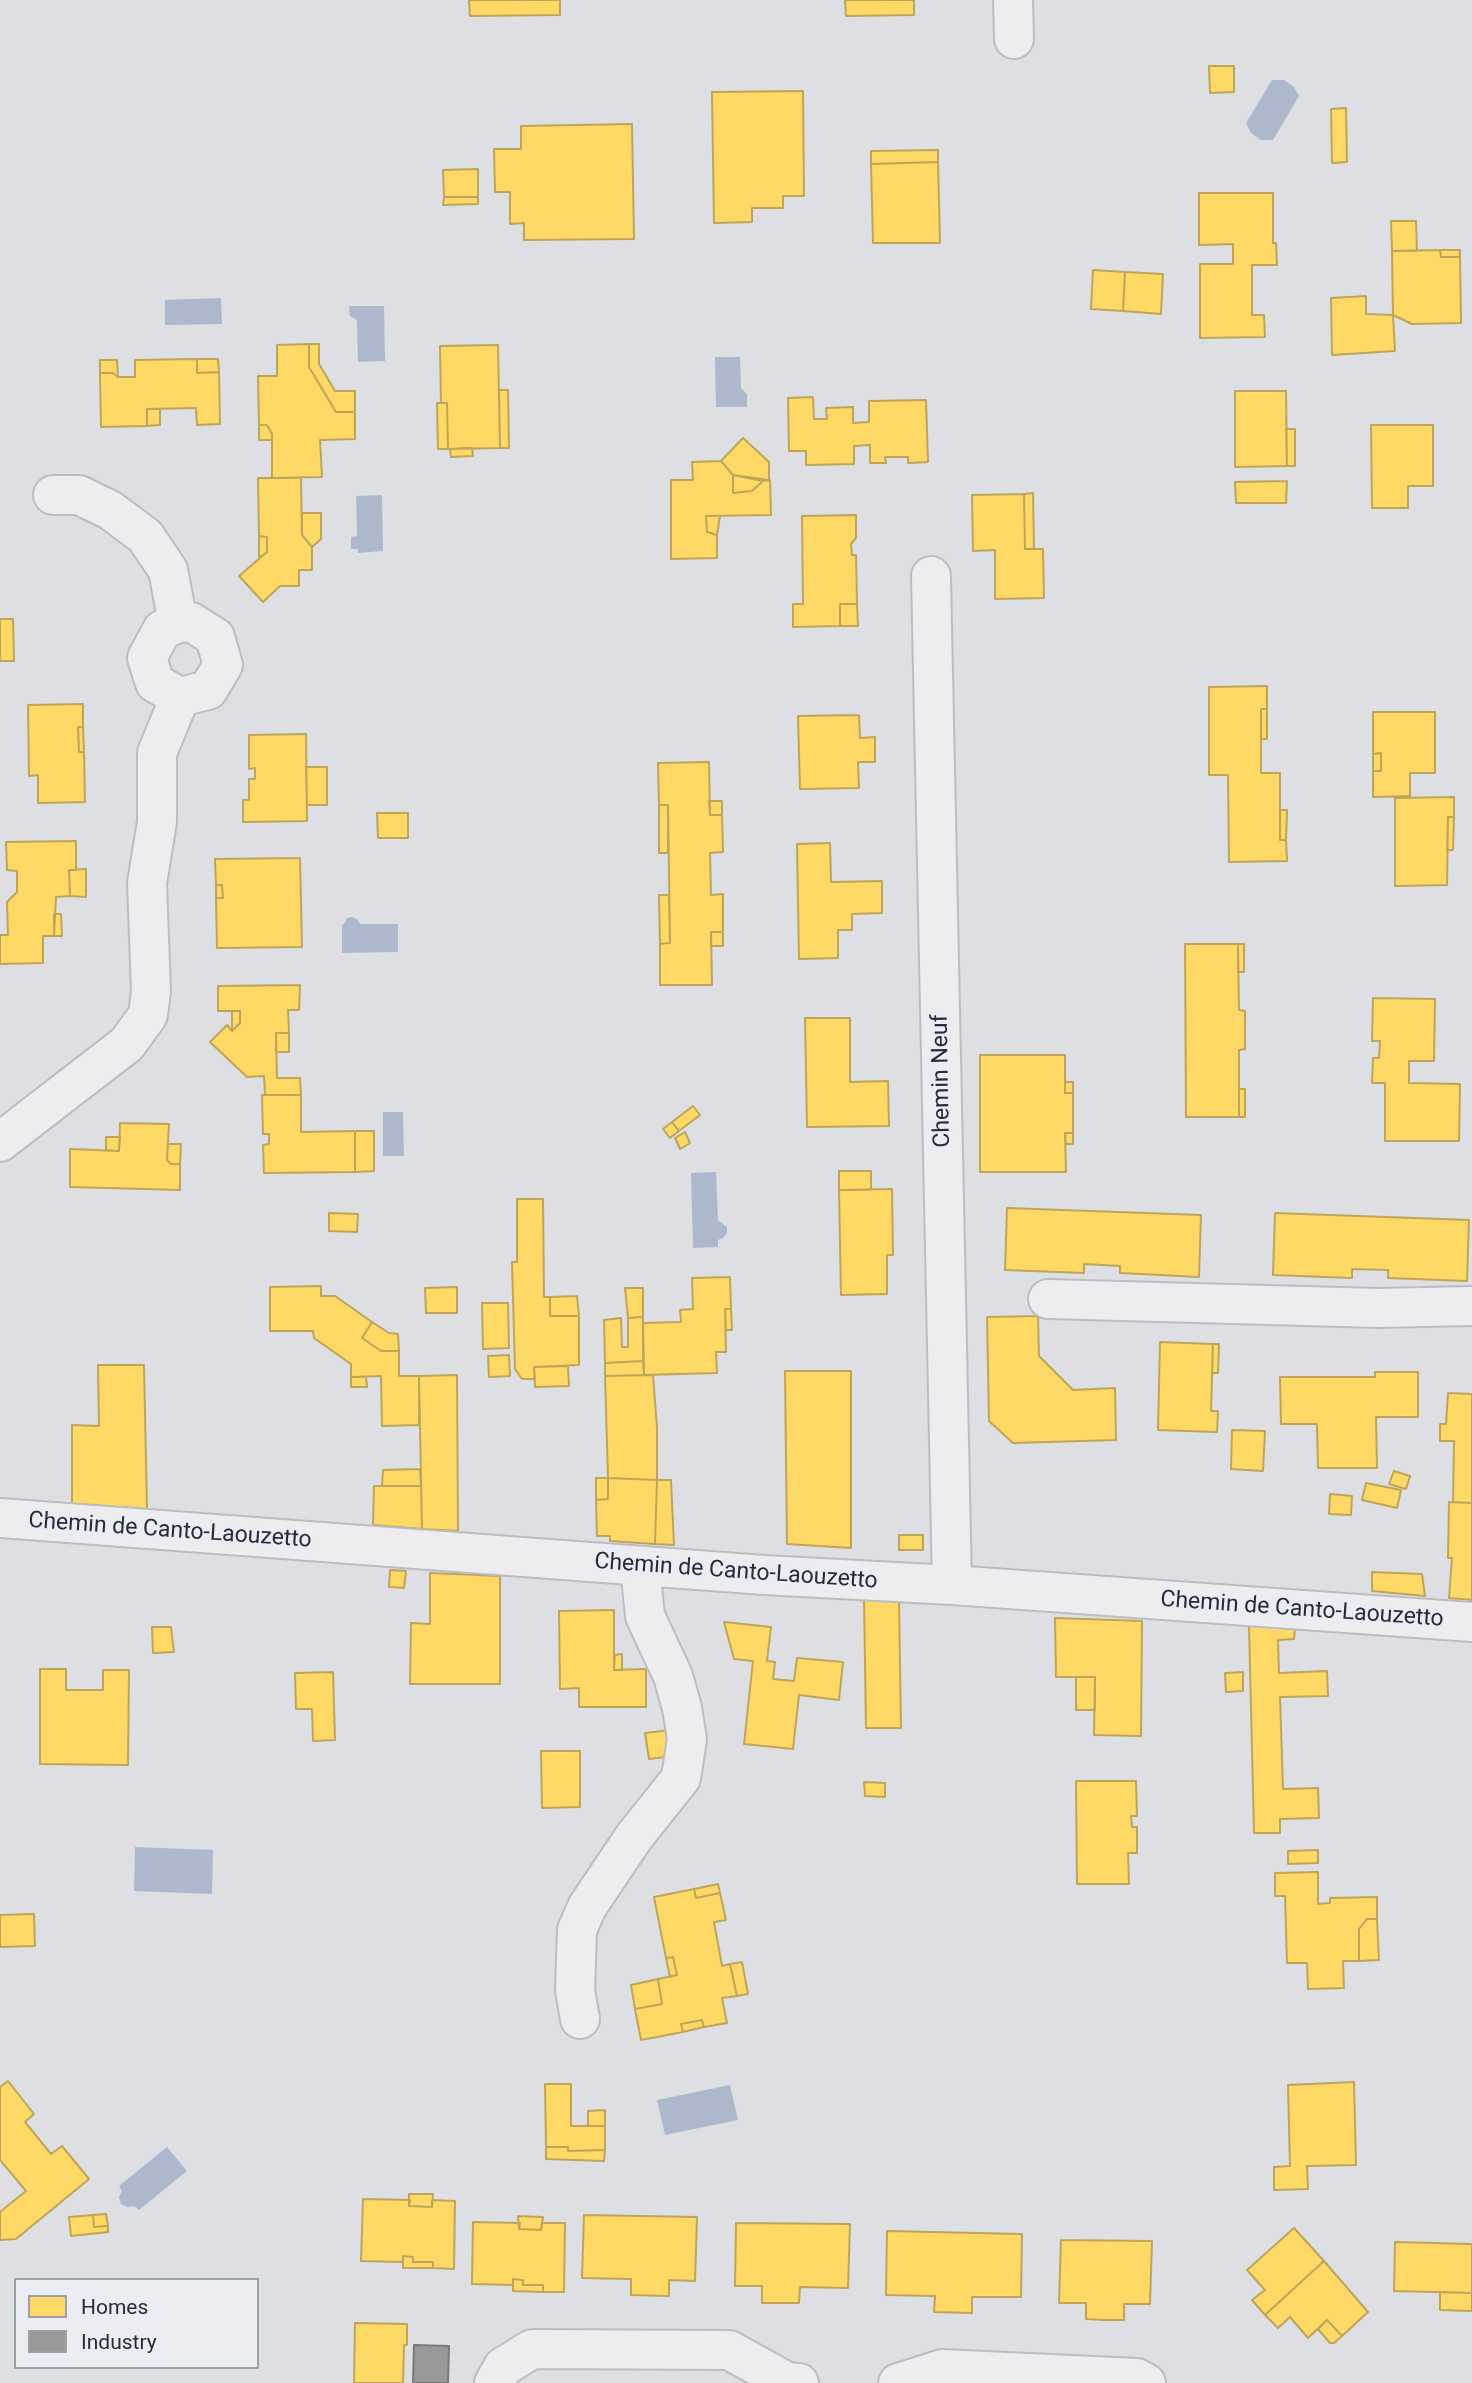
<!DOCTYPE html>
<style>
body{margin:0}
#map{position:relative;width:1472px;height:2383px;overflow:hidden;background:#dedfe3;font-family:Roboto,sans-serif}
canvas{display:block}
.legend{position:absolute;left:14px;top:2278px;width:245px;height:91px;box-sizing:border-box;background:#ebedf3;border:2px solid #9d9fa9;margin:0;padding:9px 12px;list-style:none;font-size:21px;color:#272b3a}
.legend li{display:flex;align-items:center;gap:14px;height:35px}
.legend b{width:35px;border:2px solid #9d9fa9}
</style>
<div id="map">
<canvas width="1472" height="2383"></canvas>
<ul class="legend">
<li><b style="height:19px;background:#ffd966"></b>Homes</li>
<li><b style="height:19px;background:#999"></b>Industry</li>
</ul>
</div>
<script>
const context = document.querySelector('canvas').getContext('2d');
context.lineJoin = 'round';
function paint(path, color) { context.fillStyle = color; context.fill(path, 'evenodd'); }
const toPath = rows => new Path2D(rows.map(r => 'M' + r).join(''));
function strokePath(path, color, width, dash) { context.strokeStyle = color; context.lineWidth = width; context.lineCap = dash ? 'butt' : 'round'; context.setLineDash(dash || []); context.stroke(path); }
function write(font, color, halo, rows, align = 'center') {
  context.font = font + ' Roboto,sans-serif'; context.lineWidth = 7; context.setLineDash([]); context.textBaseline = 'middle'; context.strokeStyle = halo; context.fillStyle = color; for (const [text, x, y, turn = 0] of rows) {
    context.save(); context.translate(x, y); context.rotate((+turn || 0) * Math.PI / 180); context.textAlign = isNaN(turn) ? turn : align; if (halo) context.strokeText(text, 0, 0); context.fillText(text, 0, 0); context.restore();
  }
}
paint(toPath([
 [1272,80,1284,80,1294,87,1299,96,1273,140,1261,140,1251,133,1246,123],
 [221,298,222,324,165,325,165,300],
 [349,306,384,306,385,361,358,362,357,320,350,316],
 [715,357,740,357,741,388,747,394,747,407,716,407],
 [382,495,383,551,358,553,358,549,351,549,351,537,357,536,356,496],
 [352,917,358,920,360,924,398,924,398,952,342,953,342,925,344,924,347,918],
 [383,1112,403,1112,404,1156,383,1156],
 [716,1172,718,1220,727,1227,727,1233,723,1238,718,1240,718,1247,693,1248,691,1173],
 [135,1847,213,1850,212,1894,134,1891],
 [730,2085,738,2120,665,2135,657,2100],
 [167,2147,187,2171,139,2210,134,2206,128,2207,121,2204,119,2197,122,2191,119,2186]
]), '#aeb8cd');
const homes = toPath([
 [469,0,560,0,560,15,470,16,469,0],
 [845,0,914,0,914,15,846,16,845,0],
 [1209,66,1234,66,1234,92,1210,93,1209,66],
 [803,91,804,196,783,196,783,208,752,208,752,222,714,223,712,92,803,91],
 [1346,108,1347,162,1332,163,1331,109,1346,108],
 [632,124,634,239,524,240,524,223,510,224,510,192,495,192,494,149,521,149,521,126,632,124],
 [938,150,938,162,871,164,871,151,938,150],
 [938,162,940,243,873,243,871,164,938,162],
 [478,169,478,197,444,197,443,170,478,169],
 [1199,193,1273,193,1273,243,1276,243,1277,265,1252,265,1252,315,1264,315,1265,337,1200,338,1200,264,1233,264,1233,244,1199,245,1199,193],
 [444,197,478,197,478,204,443,205,444,197],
 [1391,221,1416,221,1417,251,1392,251,1391,221],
 [1440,250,1460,250,1460,257,1441,257,1440,250],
 [1440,250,1441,257,1460,257,1461,323,1412,324,1393,315,1392,251,1440,250],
 [1093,270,1125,272,1123,311,1091,309,1093,270],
 [1125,272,1163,274,1161,314,1123,311,1125,272],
 [1366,296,1366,314,1393,315,1395,351,1332,355,1331,298,1366,296],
 [309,344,319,344,319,364,335,391,355,391,355,412,336,412,309,367,309,344],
 [309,344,309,367,336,412,355,412,355,439,320,440,322,477,272,478,272,434,267,425,259,425,258,376,277,376,277,345,309,344],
 [498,345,500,448,448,449,447,403,441,403,440,346,498,345],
 [197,359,218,359,219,372,197,373,197,359],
 [197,359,197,373,219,372,220,424,197,425,196,408,147,409,147,426,101,427,100,373,113,373,118,377,135,377,135,360,197,359],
 [100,360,117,360,118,377,113,373,100,373,100,360],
 [499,390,508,390,509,448,500,448,499,390],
 [1235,391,1286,391,1287,466,1235,467,1235,391],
 [813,397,814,419,827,419,826,408,853,407,853,423,869,422,869,401,926,400,928,462,908,463,908,457,885,457,886,463,870,463,870,445,854,446,854,464,806,465,806,451,789,451,788,398,813,397],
 [437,403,447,403,448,449,438,449,437,403],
 [147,409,160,409,160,425,147,426,147,409],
 [259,425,267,425,272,434,272,440,259,440,259,425],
 [1371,425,1433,425,1433,486,1408,486,1408,508,1372,508,1371,425],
 [1286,429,1295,429,1295,466,1287,466,1286,429],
 [743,438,769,462,769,480,733,475,721,461,743,438],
 [472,448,473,456,451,457,450,449,472,448],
 [721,461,733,475,733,493,752,491,763,481,770,480,771,515,706,516,707,532,717,535,717,558,671,559,671,480,693,480,692,462,721,461],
 [733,475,763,481,752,491,733,493,733,475],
 [258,478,301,478,302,535,312,547,312,570,299,570,299,586,280,586,263,602,239,576,267,552,267,537,259,536,258,478],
 [1287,481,1286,503,1236,503,1235,482,1287,481],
 [1033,493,1034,549,1025,549,1024,494,1033,493],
 [1024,494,1025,549,1043,549,1044,598,995,599,995,550,973,551,972,495,1024,494],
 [302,513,321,513,321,539,312,547,302,535,302,513],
 [856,515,856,538,851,544,852,555,856,555,857,604,840,604,840,626,793,627,793,604,803,604,802,516,856,515],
 [706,516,720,516,717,535,707,532,706,516],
 [259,536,267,537,267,552,259,558,259,536],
 [840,604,857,604,858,626,840,626,840,604],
 [0,619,13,619,14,661,0,661,0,619],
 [1267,686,1267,709,1261,709,1261,773,1280,773,1280,840,1286,840,1287,861,1229,862,1228,775,1209,775,1209,687,1267,686],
 [83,704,83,727,78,727,79,752,84,752,85,802,38,803,38,775,29,776,28,705,83,704],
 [1261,709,1267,709,1267,739,1261,739,1261,709],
 [1373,712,1435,712,1435,773,1410,773,1410,796,1373,797,1373,771,1381,771,1381,753,1373,754,1373,712],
 [859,715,860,738,875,737,875,762,858,762,859,788,800,789,798,716,859,715],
 [78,727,83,727,84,752,79,752,78,727],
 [306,734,307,821,243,822,243,800,249,800,249,779,255,779,255,768,249,769,249,735,306,734],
 [1381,753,1381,771,1373,771,1373,754,1381,753],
 [709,762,710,815,722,815,723,852,710,853,711,895,723,894,723,932,711,932,712,985,660,985,660,944,670,943,668,805,659,805,658,763,709,762],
 [306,767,327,767,327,805,307,805,306,767],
 [1454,797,1454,817,1448,817,1447,885,1395,886,1395,798,1454,797],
 [709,801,722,801,722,815,710,815,709,801],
 [659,805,668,805,668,853,659,853,659,805],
 [1280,810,1287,810,1286,840,1280,840,1280,810],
 [377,813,408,813,408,838,378,838,377,813],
 [1448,817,1454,817,1453,850,1447,850,1448,817],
 [76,841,76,870,69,870,70,896,56,897,54,936,43,936,43,963,0,964,0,935,8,935,7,902,17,892,17,871,7,870,6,842,76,841],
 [830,843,831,882,882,881,882,913,852,914,852,930,838,930,838,958,799,959,797,844,830,843],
 [300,858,302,947,217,948,216,898,223,898,222,885,216,885,215,859,300,858],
 [86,869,86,897,70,896,69,870,86,869],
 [216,885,222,885,223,898,216,898,216,885],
 [659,895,669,895,670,943,660,944,659,895],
 [54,914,61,914,62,936,54,936,54,914],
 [711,932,723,932,723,946,711,946,711,932],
 [1185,944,1238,944,1239,1010,1245,1011,1245,1049,1239,1050,1239,1117,1186,1117,1185,944],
 [1238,944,1244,944,1244,972,1238,972,1238,944],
 [300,985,299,1010,288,1010,289,1033,276,1033,277,1078,300,1078,301,1095,265,1095,264,1076,247,1077,210,1042,227,1025,232,1031,240,1023,240,1011,218,1011,218,986,300,985],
 [1373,998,1435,999,1434,1061,1409,1061,1409,1083,1460,1084,1459,1141,1385,1141,1385,1083,1372,1083,1373,1058,1379,1058,1380,1041,1372,1041,1373,998],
 [232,1011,240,1011,240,1023,232,1031,232,1011],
 [805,1018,850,1018,850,1082,888,1081,889,1126,807,1127,805,1018],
 [276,1033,289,1033,289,1052,276,1052,276,1033],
 [980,1055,1065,1055,1065,1093,1073,1093,1073,1133,1065,1133,1066,1172,980,1172,980,1055],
 [1065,1082,1073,1082,1073,1093,1065,1093,1065,1082],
 [1239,1089,1245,1089,1245,1117,1239,1117,1239,1089],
 [262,1095,301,1095,301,1132,355,1131,355,1172,264,1173,263,1145,269,1144,269,1134,263,1134,262,1095],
 [693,1106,700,1115,679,1131,672,1122,693,1106],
 [672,1122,679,1131,670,1138,663,1129,672,1122],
 [120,1123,169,1124,167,1160,171,1164,180,1164,180,1190,70,1187,70,1149,119,1151,120,1123],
 [355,1131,374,1131,374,1171,355,1172,355,1131],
 [685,1132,690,1143,680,1149,675,1138,685,1132],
 [1065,1133,1073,1133,1073,1144,1066,1144,1065,1133],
 [106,1137,120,1137,119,1151,106,1150,106,1137],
 [168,1144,181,1144,180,1164,171,1164,167,1160,168,1144],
 [839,1171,871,1171,871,1190,839,1190,839,1171],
 [892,1189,893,1255,887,1255,887,1294,841,1295,839,1190,892,1189],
 [517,1199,543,1199,544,1297,550,1297,550,1316,579,1316,579,1365,534,1367,535,1379,522,1379,515,1369,512,1262,517,1262,517,1199],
 [1007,1208,1201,1215,1199,1277,1120,1273,1120,1266,1084,1264,1084,1273,1005,1270,1007,1208],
 [329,1213,358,1214,357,1232,329,1231,329,1213],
 [1275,1213,1469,1220,1467,1281,1388,1278,1388,1270,1352,1269,1352,1278,1273,1275,1275,1213],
 [730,1277,731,1309,725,1309,726,1352,716,1352,717,1373,644,1375,643,1323,681,1322,680,1310,693,1309,692,1278,730,1277],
 [321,1286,321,1296,335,1296,372,1322,362,1338,381,1351,399,1351,399,1376,419,1376,419,1425,382,1426,381,1376,351,1377,351,1364,314,1338,313,1331,270,1331,270,1287,321,1286],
 [457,1287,457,1313,426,1313,425,1288,457,1287],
 [625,1288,643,1288,643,1317,628,1318,625,1288],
 [577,1296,579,1316,550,1316,550,1297,577,1296],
 [482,1303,508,1303,509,1348,483,1349,482,1303],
 [725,1309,731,1309,732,1330,726,1330,725,1309],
 [1038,1316,1039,1356,1073,1390,1115,1388,1116,1440,1013,1443,989,1421,987,1317,1038,1316],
 [643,1317,643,1361,605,1363,604,1320,621,1318,622,1347,628,1347,628,1318,643,1317],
 [372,1322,389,1333,398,1334,399,1351,381,1351,362,1338,372,1322],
 [1160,1342,1213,1344,1211,1411,1218,1411,1217,1432,1158,1430,1160,1342],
 [1213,1344,1219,1344,1218,1373,1212,1373,1213,1344],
 [509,1355,510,1376,489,1377,488,1356,509,1355],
 [643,1361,644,1375,605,1376,605,1363,643,1361],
 [98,1365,144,1365,147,1509,72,1504,72,1425,99,1426,98,1365],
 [568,1366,569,1386,535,1387,534,1367,568,1366],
 [785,1371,851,1371,851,1548,787,1544,785,1371],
 [1375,1372,1418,1372,1418,1417,1376,1417,1377,1468,1318,1468,1317,1424,1281,1424,1280,1377,1375,1377,1375,1372],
 [457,1375,458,1531,422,1529,419,1376,457,1375],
 [653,1375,657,1428,657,1480,608,1478,605,1376,653,1375],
 [351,1377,366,1377,367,1387,351,1387,351,1377],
 [1448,1393,1472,1394,1472,1503,1453,1502,1454,1441,1440,1441,1440,1424,1446,1424,1448,1393],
 [1232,1430,1265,1431,1263,1471,1231,1469,1232,1430],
 [420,1469,421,1486,382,1486,383,1470,420,1469],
 [1394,1471,1410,1476,1406,1489,1389,1484,1394,1471],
 [596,1478,608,1478,608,1499,596,1500,596,1478],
 [608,1478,657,1480,655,1544,610,1541,610,1536,597,1536,596,1500,608,1499,608,1478],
 [657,1480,671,1480,674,1545,655,1544,657,1480],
 [1366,1483,1401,1490,1397,1508,1362,1500,1366,1483],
 [374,1486,421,1486,422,1529,373,1525,374,1486],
 [1330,1494,1352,1496,1351,1515,1329,1514,1330,1494],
 [1449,1502,1472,1503,1472,1600,1449,1598,1452,1558,1448,1558,1449,1502],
 [899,1535,923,1535,923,1550,899,1550,899,1535],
 [390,1570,406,1571,404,1588,389,1587,390,1570],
 [1372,1572,1422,1574,1425,1596,1372,1591,1372,1572],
 [430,1573,500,1576,500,1684,410,1684,411,1623,430,1624,430,1573],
 [864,1599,899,1601,901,1728,866,1728,864,1599],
 [614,1610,614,1670,646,1669,646,1707,579,1707,579,1688,560,1689,559,1611,614,1610],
 [1055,1618,1142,1621,1141,1736,1094,1735,1095,1677,1056,1677,1055,1618],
 [724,1622,771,1627,767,1661,775,1662,773,1679,794,1681,797,1658,843,1662,839,1700,799,1695,793,1749,744,1744,753,1661,734,1659,724,1622],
 [1249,1625,1295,1628,1294,1639,1278,1640,1279,1673,1327,1671,1328,1696,1280,1697,1283,1789,1318,1788,1319,1818,1280,1819,1280,1833,1254,1833,1249,1625],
 [152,1627,171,1627,174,1652,153,1653,152,1627],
 [622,1654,622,1670,614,1670,615,1655,622,1654],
 [40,1669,66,1669,66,1690,103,1690,103,1670,129,1670,128,1765,40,1764,40,1669],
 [333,1672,335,1740,313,1741,312,1709,296,1709,295,1673,333,1672],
 [1243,1672,1243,1691,1226,1692,1225,1673,1243,1672],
 [1076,1677,1095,1677,1095,1710,1076,1710,1076,1677],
 [670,1730,673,1756,649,1759,645,1733,670,1730],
 [541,1751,580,1751,580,1807,542,1808,541,1751],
 [1076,1781,1136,1781,1137,1816,1131,1816,1132,1827,1137,1827,1137,1853,1128,1853,1129,1884,1077,1884,1076,1781],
 [864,1782,885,1783,885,1797,865,1796,864,1782],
 [1318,1850,1318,1863,1288,1864,1288,1851,1318,1850],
 [1318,1872,1318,1904,1330,1903,1330,1898,1377,1897,1377,1919,1367,1919,1359,1929,1359,1961,1343,1961,1344,1988,1308,1989,1307,1963,1287,1963,1285,1896,1275,1896,1275,1873,1318,1872],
 [718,1884,720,1893,696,1898,694,1889,718,1884],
 [694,1889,696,1898,720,1893,726,1920,714,1922,722,1966,730,1964,737,1996,722,1998,727,2023,704,2027,702,2020,681,2024,683,2032,641,2040,635,2009,662,2004,658,1979,677,1975,673,1957,666,1958,654,1897,694,1889],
 [34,1914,35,1946,0,1947,0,1915,34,1914],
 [1367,1919,1377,1919,1379,1960,1359,1961,1359,1929,1367,1919],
 [673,1957,677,1975,670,1977,666,1958,673,1957],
 [742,1962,748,1994,737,1996,730,1964,742,1962],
 [658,1979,662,2004,635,2009,631,1985,658,1979],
 [702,2020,704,2027,683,2032,681,2024,702,2020],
 [8,2081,34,2114,25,2122,51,2154,62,2146,89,2179,16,2239,0,2240,0,2212,26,2191,0,2160,0,2087,8,2081],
 [1354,2082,1356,2165,1307,2166,1308,2189,1274,2190,1274,2167,1290,2166,1288,2085,1354,2082],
 [545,2084,571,2084,571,2126,605,2126,605,2150,568,2151,568,2147,546,2147,545,2084],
 [605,2110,605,2126,588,2126,588,2111,605,2110],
 [546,2147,568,2147,568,2151,605,2150,604,2161,546,2159,546,2147],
 [409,2194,433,2194,432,2207,409,2206,409,2194],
 [363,2199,410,2200,409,2206,432,2207,432,2200,455,2201,454,2269,433,2268,433,2262,413,2262,413,2257,403,2256,403,2262,361,2261,363,2199],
 [106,2214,108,2226,94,2227,93,2215,106,2214],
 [93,2215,94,2227,108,2226,108,2232,71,2236,69,2217,93,2215],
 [584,2215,697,2217,695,2281,669,2280,669,2296,631,2295,631,2279,582,2278,584,2215],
 [518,2216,543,2217,541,2230,519,2229,518,2216],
 [473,2222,520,2223,519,2229,541,2230,542,2223,565,2223,564,2292,543,2292,543,2285,523,2285,523,2280,513,2279,513,2285,472,2284,473,2222],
 [736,2223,850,2224,848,2288,800,2287,799,2303,762,2303,762,2286,735,2286,736,2223],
 [1294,2228,1324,2261,1265,2315,1252,2300,1265,2290,1247,2270,1294,2228],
 [887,2231,1022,2234,1021,2297,972,2297,972,2313,934,2312,935,2296,886,2295,887,2231],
 [1061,2240,1152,2241,1150,2304,1124,2304,1124,2320,1104,2320,1086,2319,1086,2303,1059,2303,1061,2240],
 [1395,2242,1472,2244,1472,2293,1394,2291,1395,2242],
 [403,2256,413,2257,413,2262,433,2262,433,2268,403,2268,403,2256],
 [1324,2261,1368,2312,1342,2336,1327,2320,1308,2338,1290,2317,1278,2328,1265,2315,1324,2261],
 [513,2279,523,2280,523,2285,543,2285,543,2292,513,2291,513,2279],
 [1440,2292,1472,2293,1472,2311,1440,2310,1440,2292],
 [1327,2320,1342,2336,1334,2343,1330,2343,1318,2329,1327,2320],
 [355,2323,407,2324,407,2345,404,2345,403,2383,354,2383,355,2323]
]);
paint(homes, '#ffd966');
strokePath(homes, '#bea559', 2);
const industry = toPath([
 [414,2345,449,2346,448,2383,413,2383,414,2345]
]);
paint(industry, '#999');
strokePath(industry, '#77787c', 2);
const minor = toPath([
 [1013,0,1014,39],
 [53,495,79,495,110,510,145,536,168,570,178,623],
 [931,576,952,1585],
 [191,622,215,637,223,665,208,690,180,697,155,683,147,658,162,630,178,623,191,622],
 [0,1142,127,1044,148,1015,151,991,147,883,157,822,157,753,180,697],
 [1048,1299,1378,1308,1472,1306],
 [0,1518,764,1575,952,1585,1472,1622],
 [580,2019,575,1990,577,1930,587,1907,634,1837,681,1778,687,1739,682,1708,673,1676,645,1616,640,1566],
 [494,2383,503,2367,532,2349,729,2350,787,2382,799,2383],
 [898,2383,942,2369,1137,2378,1146,2383]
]);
strokePath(minor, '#bcbdc1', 42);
strokePath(minor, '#ededf0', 38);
write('23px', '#272b3a', '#ebedf3', [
 ["Chemin Neuf",942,1081,-91],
 ["Chemin de Canto-Laouzetto",170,1531,4],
 ["Chemin de Canto-Laouzetto",736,1572,4],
 ["Chemin de Canto-Laouzetto",1302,1610,4]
]);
</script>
